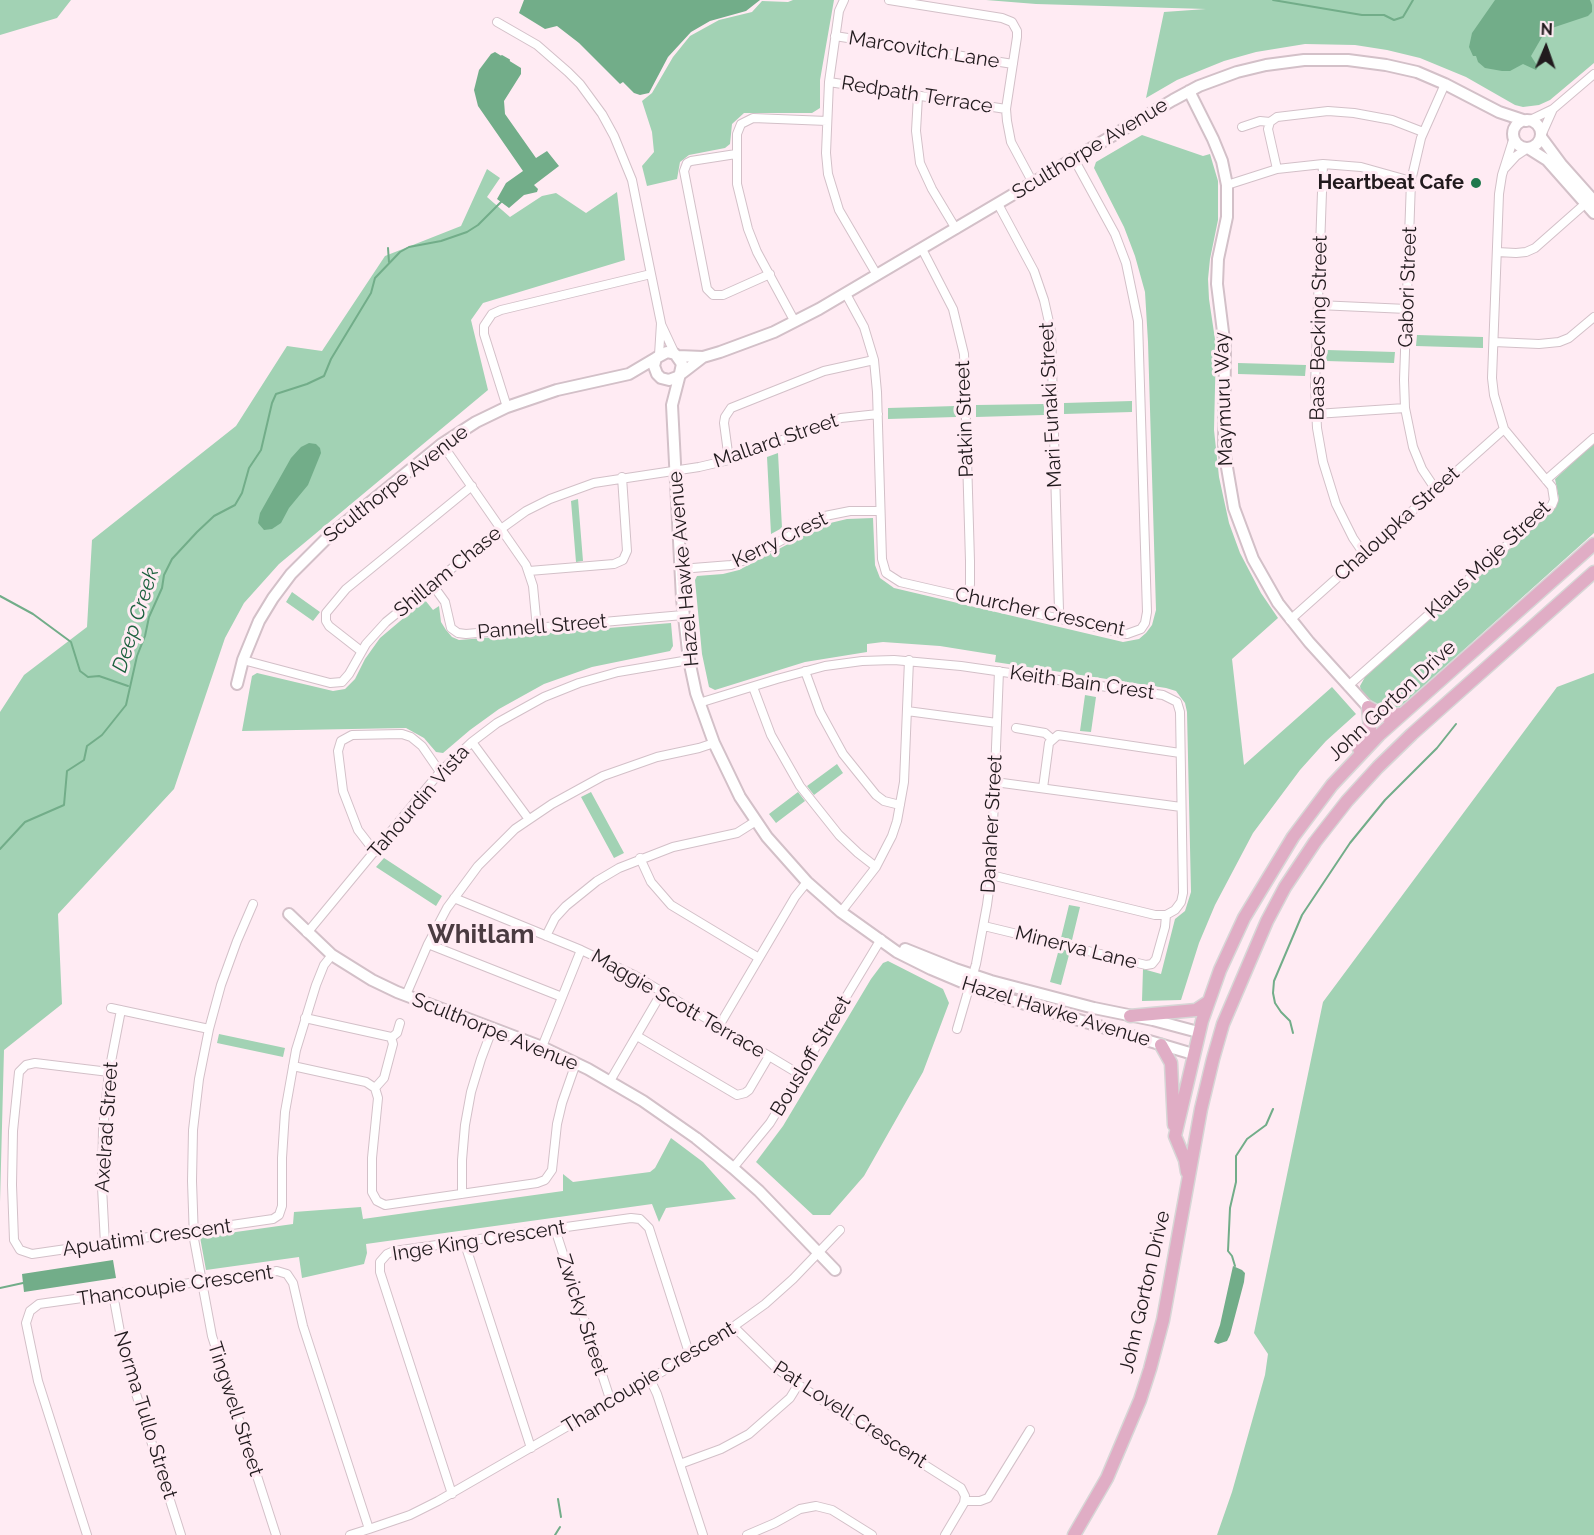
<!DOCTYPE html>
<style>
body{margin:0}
#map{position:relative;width:1594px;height:1535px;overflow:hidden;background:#ffebf3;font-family:Raleway,sans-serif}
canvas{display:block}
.north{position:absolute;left:1516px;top:18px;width:60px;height:60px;-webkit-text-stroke:4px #ffebf3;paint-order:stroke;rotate:2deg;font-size:16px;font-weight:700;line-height:24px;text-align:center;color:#211a1d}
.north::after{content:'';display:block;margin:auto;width:21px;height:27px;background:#211a1d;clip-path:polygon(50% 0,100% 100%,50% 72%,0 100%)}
</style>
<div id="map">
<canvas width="1594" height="1535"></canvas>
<div class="north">N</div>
</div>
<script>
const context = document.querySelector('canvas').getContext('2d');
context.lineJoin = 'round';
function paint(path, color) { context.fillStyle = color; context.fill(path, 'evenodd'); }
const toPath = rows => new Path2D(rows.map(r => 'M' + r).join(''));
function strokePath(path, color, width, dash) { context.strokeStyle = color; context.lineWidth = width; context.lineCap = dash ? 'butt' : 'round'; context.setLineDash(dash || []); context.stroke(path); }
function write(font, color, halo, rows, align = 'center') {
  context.font = font + ' Raleway,sans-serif'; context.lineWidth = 6; context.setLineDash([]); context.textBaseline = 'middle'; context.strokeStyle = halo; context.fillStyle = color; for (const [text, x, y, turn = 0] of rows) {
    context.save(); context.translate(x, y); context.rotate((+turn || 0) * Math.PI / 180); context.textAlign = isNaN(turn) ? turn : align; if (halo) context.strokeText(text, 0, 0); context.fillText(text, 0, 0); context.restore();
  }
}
paint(toPath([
 [0,0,71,0,57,18,0,35],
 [793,0,834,0,820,80,820,108,812,113,744,113,732,124,730,144,725,148,689,155,680,162,677,179,647,186,642,166,654,152,652,132,642,101,652,93,673,57,690,36,719,20,752,12,762,1,788,2],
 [986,0,1594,0,1594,63,1550,100,1539,105,1523,107,1515,105,1466,77,1420,58,1387,50,1355,45,1305,44,1256,52,1224,61,1177,80,1146,98,1164,12,1206,9,1036,4],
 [1142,135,1203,156,1210,154,1218,181,1218,220,1210,259,1208,279,1209,299,1216,346,1214,430,1219,477,1229,523,1240,553,1261,593,1278,618,1232,659,1244,765,1332,687,1356,714,1326,741,1300,770,1253,833,1215,905,1199,943,1181,1000,1142,1001,1143,969,1161,974,1175,919,1185,911,1191,892,1187,712,1185,703,1176,691,1166,688,995,662,996,655,940,646,883,642,867,644,867,652,805,662,715,690,709,687,702,654,695,580,697,576,723,574,739,570,826,524,847,519,873,518,875,565,880,578,894,588,1123,642,1139,639,1146,633,1152,625,1156,610,1148,342,1145,292,1135,256,1124,227,1094,168,1096,162],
 [487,169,500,178,487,197,510,217,542,196,556,193,586,213,617,192,625,260,483,303,471,320,488,390,279,564,244,603,225,638,174,789,58,914,62,1004,4,1050,0,1202,0,712,24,675,87,627,92,540,236,426,287,346,322,351,385,256,461,226],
 [1417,335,1483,337,1483,348,1416,346],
 [1327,350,1395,352,1394,363,1326,361],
 [1238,363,1306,365,1305,376,1238,374],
 [1132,401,1132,412,1064,414,1064,403],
 [1044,404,1044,415,976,417,976,405],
 [956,406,956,417,888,419,888,408],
 [1594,443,1594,533,1400,707,1393,710,1384,710,1370,702,1361,691,1360,686,1365,677,1555,508,1559,499,1555,479],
 [778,453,782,528,771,534,767,457],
 [578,499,583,561,576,562,571,501],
 [292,592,320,612,313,621,286,602],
 [425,600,433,610,439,606,441,622,446,630,452,637,459,640,671,623,673,646,670,651,592,667,544,684,499,709,470,730,443,753,436,752,424,738,406,728,242,731,252,676,257,673,333,691,345,689,355,679,365,659,380,638],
 [1594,673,1594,1535,1217,1535,1232,1492,1265,1375,1268,1354,1254,1333,1323,1002,1557,687],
 [1085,695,1096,697,1091,732,1080,731],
 [837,764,843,773,814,795,807,786],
 [591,792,624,853,614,858,581,797],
 [798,792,805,801,776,823,769,814],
 [384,858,442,896,436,906,376,867],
 [1069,905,1080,907,1072,940,1061,938],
 [1059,949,1070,951,1061,985,1050,982],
 [888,961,943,989,949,1003,923,1072,864,1176,830,1215,813,1215,756,1162,783,1126,871,979,883,963],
 [219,1034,285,1048,283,1057,217,1043],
 [671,1138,703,1162,736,1199,666,1208,659,1222,652,1204,366,1244,367,1253,364,1264,302,1278,299,1257,206,1270,200,1237,293,1224,294,1212,361,1207,363,1219,563,1191,563,1174,573,1182,650,1172,655,1168]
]), '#a2d2b4');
paint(toPath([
 [524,0,760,0,746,11,710,21,691,32,668,57,649,93,640,95,634,93,623,82,620,84,579,43,557,26,545,29,519,13],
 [1495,0,1590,0,1592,5,1592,12,1588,16,1546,30,1531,56,1538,67,1536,70,1523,64,1510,71,1502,71,1485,68,1478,62,1476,56,1473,56,1469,47,1472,33],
 [495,52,521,68,521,74,504,101,505,114,536,158,547,151,559,166,534,185,538,189,537,192,524,195,509,208,497,199,506,183,523,171,478,106,474,90,479,70,491,54],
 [309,443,316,444,320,448,321,453,308,485,289,508,281,523,272,529,264,530,258,523,260,513,291,458,301,447],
 [113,1260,116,1278,24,1292,22,1274],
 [1233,1266,1242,1270,1245,1273,1244,1282,1230,1335,1227,1341,1218,1344,1214,1342,1220,1325]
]), '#72ad89');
strokePath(toPath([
 [1273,0,1362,15,1384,15,1394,20,1403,17,1413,0],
 [502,56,509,60,508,61],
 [388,248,389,262],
 [0,596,33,614,71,642,80,671,88,677,99,676,128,686],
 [0,849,25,822,64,805,67,771,84,760,87,746,102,735,126,705,137,656,145,636,149,617,162,588,164,575,172,559,197,532,214,516,235,505,242,493,249,468,261,450,272,403,276,394,307,384,324,376,331,359,371,293,375,278,400,252,409,247,441,241,467,232,478,225,502,201],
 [1293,1033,1290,1021,1281,1012,1275,1003,1273,993,1274,981,1302,915,1350,843,1385,800,1437,748,1456,724],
 [1235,1266,1232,1256,1228,1251,1230,1208,1236,1182,1236,1156,1247,1139,1266,1125,1273,1109],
 [0,1288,23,1283],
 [558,1499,561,1517],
 [555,1535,560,1527]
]), '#72ad89', 2);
const street = toPath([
 [844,0,839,11,829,82,826,153,828,174,839,210,877,275],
 [889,0,1002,18,1012,22,1017,31,1017,37,1006,109,1007,121,1011,142,1033,183],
 [497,22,537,45,568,72,580,84,602,114,614,136,632,180,640,220,661,323,659,355],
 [835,36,1013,64],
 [829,82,1006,109],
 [918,96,916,131,920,163,932,189,956,229],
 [1528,121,1553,109,1594,74],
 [1242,127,1260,121,1270,122],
 [1541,136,1553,109],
 [736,154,691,161,687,163,684,171,707,289,713,295,723,295,770,274],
 [1323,164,1315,386,1317,428,1323,462,1336,504,1353,538,1364,554],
 [1505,168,1516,156,1528,148],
 [1277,169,1268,129,1270,122,1277,117,1328,111,1354,113,1392,120,1423,132],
 [1227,185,1277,169,1323,164,1361,167,1411,181],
 [998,204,1034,271,1044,300,1051,331,1059,610,1057,618],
 [922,249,953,309,964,354,970,561,970,584,968,597],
 [1497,252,1516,253,1526,252,1535,248,1586,203],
 [846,294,864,327,874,360,877,392,882,559,886,573,900,582,1121,633,1127,634,1141,629,1145,623,1147,612,1138,321,1126,263,1115,234,1074,159],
 [1318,305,1407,309],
 [795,322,757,252,748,229,737,184,737,134,741,124,753,118,827,121],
 [661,324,675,354],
 [1494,342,1539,344,1559,342,1569,338,1594,317],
 [507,407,484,334,484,326,492,314,501,310,651,274],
 [1316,414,1405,408],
 [442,444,526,565,533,586,537,628],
 [729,460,724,423,725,417,731,408,824,371,874,360],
 [1546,480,1594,438],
 [1436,490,1422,469,1413,447,1405,408,1404,380,1411,181,1421,138,1445,84],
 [680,569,731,565,750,558,825,516,850,511,880,511],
 [529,571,614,564,623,560,627,551,622,477],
 [432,584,445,602,451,628,458,633,466,634,683,615],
 [1290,620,1504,429],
 [361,651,329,626,326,621,326,613,346,589,472,486],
 [243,660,330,683,342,682,349,674,366,644,386,622,494,534,526,511,550,499,594,483,699,467,729,460,841,418,878,414],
 [805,671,820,712,843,754,876,795,884,801,900,805],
 [1348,686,1540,516,1552,505,1554,500,1552,487,1504,429,1494,395,1492,378,1499,194,1502,175,1514,137],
 [753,687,771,735,800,786,839,835,858,853,876,867],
 [699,703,777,679,825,666,862,661,894,660,961,666,1163,695,1177,702,1180,712,1183,893,1181,902,1175,910,1166,915,1155,915,991,875],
 [907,711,997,723],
 [1016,728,1045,733,1052,739],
 [472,742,528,818],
 [995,782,1181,807],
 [1043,788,1049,743,1058,735,1180,753],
 [375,852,358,830,343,791,338,751,341,741,352,735,402,734,411,737,422,746,440,772],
 [640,858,651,882,671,905,759,958],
 [454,898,581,950,634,975,799,1074],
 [253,904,237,941,221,985,209,1029,199,1079,193,1130,192,1181,194,1239,212,1336,276,1535],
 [841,912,876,867,892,836,897,821,904,782,909,660],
 [984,926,1146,965,1152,964,1156,959,1165,927,1166,915],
 [307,933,440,772,472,742,497,723,544,697,579,683,618,672,689,660],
 [546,936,555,918,566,906,597,881,619,868,673,847,737,833,756,821],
 [428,944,562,997],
 [406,995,428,944,447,908,478,866,515,829,552,804,603,776,657,757,699,748,714,743],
 [111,1008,209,1029],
 [305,1018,391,1037,393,1044,384,1078,375,1088],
 [719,1026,795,897,807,882],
 [957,1029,976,964,987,905,991,875,999,671],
 [637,1036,737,1095,745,1093,749,1090,769,1056],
 [391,1038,397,1033,400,1023],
 [542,1047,581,950],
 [293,1066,366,1082,375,1088,378,1098,372,1158,372,1192,377,1201,385,1205,537,1183,545,1180,552,1170,557,1124,562,1103,576,1063],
 [109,1072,35,1063,26,1065,19,1072,13,1131,12,1185,14,1240,20,1250,32,1254,273,1219,279,1215,282,1206,282,1158,285,1112,296,1050,316,985,324,965,332,955],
 [610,1081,662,992],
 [733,1168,770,1123,881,939],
 [462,1194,462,1160,465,1125,471,1092,481,1059,493,1027],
 [555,1229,611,1402],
 [464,1241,531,1448],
 [105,1244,102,1187,103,1129,109,1072,121,1010],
 [113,1294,125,1359,181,1535],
 [734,1327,775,1367,803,1388,961,1488,965,1496,964,1503,945,1535],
 [650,1379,657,1394,703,1535],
 [680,1464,721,1449,749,1434,790,1398,798,1385],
 [452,1494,380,1272,380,1262,387,1254,394,1251,631,1218,640,1219,649,1228,690,1356],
 [965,1501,980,1501,988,1498,1030,1430],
 [369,1529,410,1515,438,1501,705,1347,765,1304,793,1279,840,1230],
 [87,1535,38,1381,26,1323,30,1311,39,1304,277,1271,287,1274,293,1283,303,1326,369,1529,350,1535],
 [747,1535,775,1523,800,1509,816,1506,832,1510,872,1535]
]);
const secondary = toPath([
 [1189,91,1213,139,1222,161,1227,185,1227,217,1218,259,1217,284,1225,348,1224,450,1234,508,1253,559,1278,603,1309,642,1368,707],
 '1513 134a14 14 0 1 1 28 0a14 14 0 1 1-28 0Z',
 [1541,137,1561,164,1594,201],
 [1528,148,1547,160,1594,213],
 [678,356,703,357,720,352,774,332,819,309,1173,100,1199,86,1237,72,1266,65,1304,60,1348,60,1386,65,1417,72,1445,84,1499,112,1526,121],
 [680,373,682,364,675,354,667,352,656,358,654,366,657,374,661,378,669,380,677,377,703,357],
 [680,374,672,405,682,599,689,660,696,693,714,743,740,797,767,837,807,882,841,912,897,952,931,969,988,993,1193,1054],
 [237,684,243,660,259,621,273,598,291,574,330,535,442,444,476,422,507,407,557,390,629,374,656,358],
 [289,914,332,955,372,980,397,992,542,1047,588,1069,643,1101,696,1138,733,1168,759,1191,835,1270],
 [905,949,955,969,991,981,1094,1008,1153,1020,1198,1032]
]);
const primary = toPath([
 [1368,707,1385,716,1401,714],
 [1359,749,1360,743,1370,729,1368,707],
 [1130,1016,1196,1010,1208,1002],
 [1161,1045,1171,1063,1174,1125],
 [1187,1172,1185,1160,1175,1136,1202,1021,1220,970,1244,918,1293,837,1332,785,1379,735,1594,544],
 [1074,1535,1107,1478,1140,1400,1150,1369,1163,1320,1201,1109,1213,1059,1223,1024,1267,921,1285,887,1315,842,1347,801,1378,767,1412,734,1594,572]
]);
strokePath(street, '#d3c0c8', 10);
strokePath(secondary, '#d3c0c8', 14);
strokePath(primary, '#d7d6d6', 15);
strokePath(street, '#fff', 8);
strokePath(secondary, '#fff', 10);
strokePath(primary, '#e0adc5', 12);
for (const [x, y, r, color] of [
 [1476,183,6,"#20794d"]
]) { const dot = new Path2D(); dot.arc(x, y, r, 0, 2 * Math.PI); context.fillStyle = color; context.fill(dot); strokePath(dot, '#ffebf3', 2); }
write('20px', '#211a1d', '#ffebf3', [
 ["Marcovitch Lane",924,50,9],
 ["Redpath Terrace",917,95,9],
 ["Sculthorpe Avenue",1090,149,-31],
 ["Gabori Street",1408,287,-88],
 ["Baas Becking Street",1319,328,-89],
 ["Maymuru Way",1224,399,-92],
 ["Mari Funaki Street",1051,405,-93],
 ["Patkin Street",965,419,-92],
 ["Mallard Street",776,441,-19],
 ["Sculthorpe Avenue",396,484,-38],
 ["Chaloupka Street",1397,524,-42],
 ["Kerry Crest",780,540,-26],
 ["Klaus Moje Street",1488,560,-43],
 ["Hazel Hawke Avenue",684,569,-95],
 ["Shillam Chase",448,572,-39],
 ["Churcher Crescent",1040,612,12],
 ["Pannell Street",542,627,-5],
 ["Keith Bain Crest",1082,683,8],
 ["John Gorton Drive",1392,701,-43],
 ["Tahourdin Vista",419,802,-49],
 ["Danaher Street",992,824,-87],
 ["Minerva Lane",1076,948,14],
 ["Maggie Scott Terrace",678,1004,30],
 ["Hazel Hawke Avenue",1056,1012,17],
 ["Sculthorpe Avenue",495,1032,22],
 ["Bousloff Street",811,1056,-59],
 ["Axelrad Street",107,1127,-86],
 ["Apuatimi Crescent",147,1238,-8],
 ["Inge King Crescent",479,1241,-9],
 ["Thancoupie Crescent",175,1286,-8],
 ["John Gorton Drive",1145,1292,-77],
 ["Zwicky Street",582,1315,72],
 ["Thancoupie Crescent",649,1378,-31],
 ["Tingwell Street",235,1409,72],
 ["Norma Tullo Street",145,1415,73],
 ["Pat Lovell Crescent",850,1415,33]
]);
write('bold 20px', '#211a1d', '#ffebf3', [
 ["Heartbeat Cafe",1464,183]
], 'right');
write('italic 21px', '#1c613e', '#ffebf3', [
 ["Deep Creek",136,620,-72]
]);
write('bold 26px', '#4a3b41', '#ffebf3', [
 ["Whitlam",481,935]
]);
</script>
